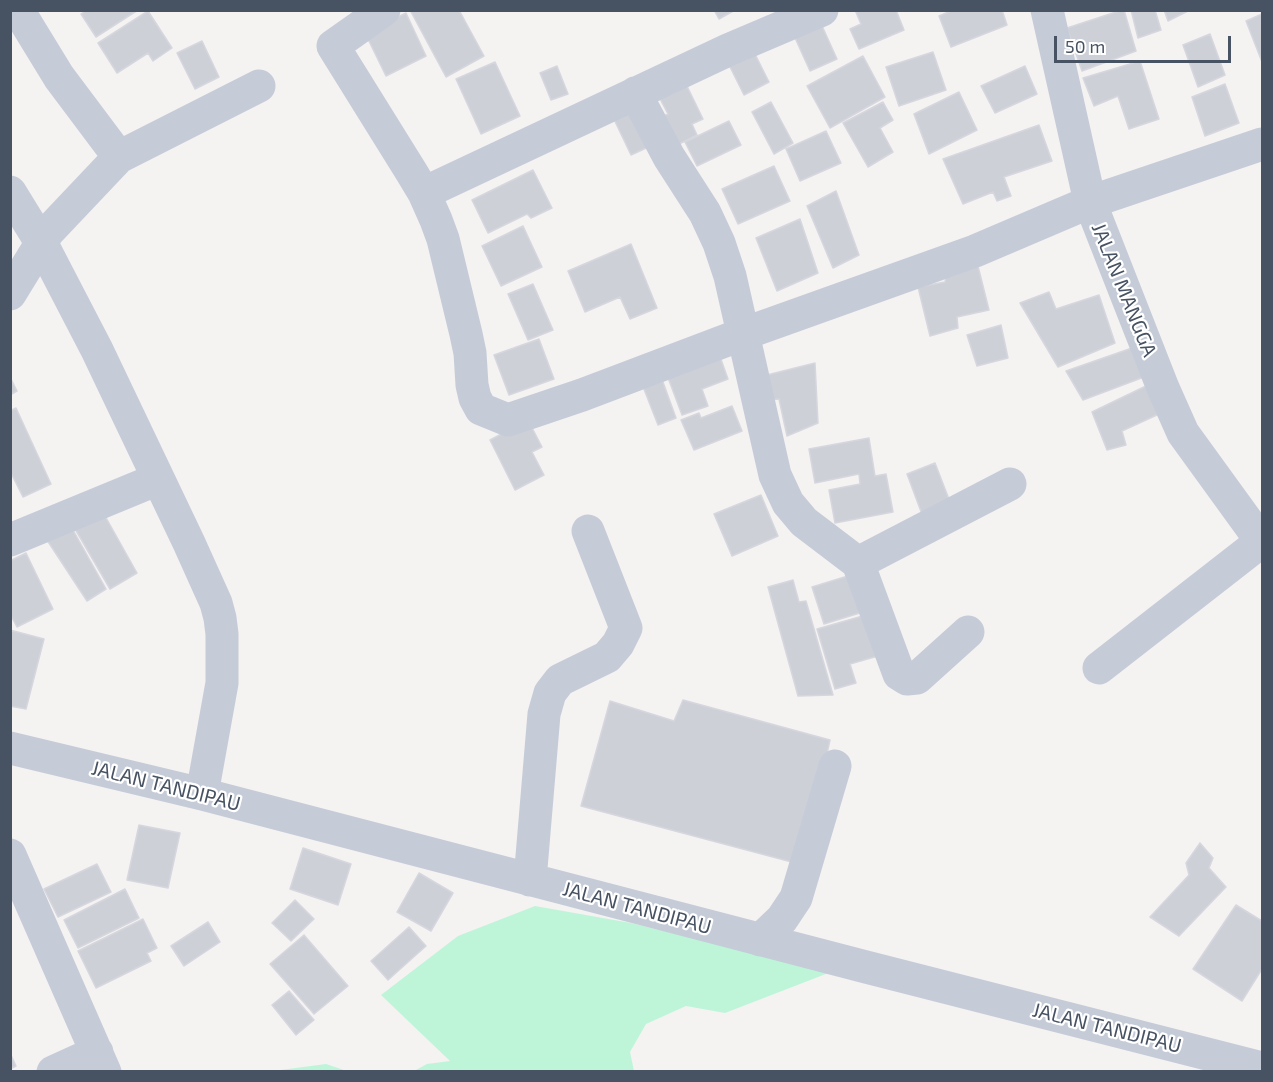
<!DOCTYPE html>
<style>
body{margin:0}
#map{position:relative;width:1273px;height:1082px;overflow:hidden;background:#f5f2f2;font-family:"Exo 2",sans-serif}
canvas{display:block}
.frame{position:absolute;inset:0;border:12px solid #475262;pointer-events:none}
.scale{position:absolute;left:1054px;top:36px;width:177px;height:27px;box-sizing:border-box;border:3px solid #475262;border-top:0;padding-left:8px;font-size:18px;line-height:21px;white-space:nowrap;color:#475262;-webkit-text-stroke:4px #fff;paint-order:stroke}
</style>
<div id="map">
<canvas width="1273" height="1082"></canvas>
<div class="frame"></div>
<div class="scale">50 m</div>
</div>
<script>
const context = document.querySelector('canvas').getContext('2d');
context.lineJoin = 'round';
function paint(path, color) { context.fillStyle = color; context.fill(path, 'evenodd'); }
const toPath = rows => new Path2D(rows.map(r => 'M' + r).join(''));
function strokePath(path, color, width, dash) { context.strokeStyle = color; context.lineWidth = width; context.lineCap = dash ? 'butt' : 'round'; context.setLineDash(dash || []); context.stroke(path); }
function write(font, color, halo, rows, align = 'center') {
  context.font = font + ' "Exo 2",sans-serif'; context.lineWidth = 4.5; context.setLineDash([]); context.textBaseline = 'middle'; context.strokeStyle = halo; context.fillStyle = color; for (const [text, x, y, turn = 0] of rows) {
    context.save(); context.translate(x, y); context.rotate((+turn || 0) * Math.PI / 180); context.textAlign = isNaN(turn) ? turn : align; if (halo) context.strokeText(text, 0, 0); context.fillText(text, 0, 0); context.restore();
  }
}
paint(toPath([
 [535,906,631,923,831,972,725,1013,686,1006,646,1024,630,1052,634,1071,414,1071,427,1064,450,1061,381,995,458,936],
 [326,1064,347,1071,273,1071]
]), '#bef5d9');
const building = toPath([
 [87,10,138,10,96,37,81,14,87,10],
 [410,10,459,10,484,56,446,77,410,10],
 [714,10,735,10,719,19,714,10],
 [855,10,896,10,904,30,859,49,850,29,861,24,855,10],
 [953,10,1002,10,1007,25,951,47,939,16,953,10],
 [1122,10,1124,10,1136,51,1082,71,1067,28,1122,10],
 [1131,10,1155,10,1161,30,1138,38,1131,10],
 [1164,10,1190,10,1168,21,1164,10],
 [148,11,172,48,153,61,148,53,117,73,98,43,148,11],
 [406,13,426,56,386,76,365,33,406,13],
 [1262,14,1262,62,1246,21,1262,14],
 [818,17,837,59,810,71,791,29,818,17],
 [1210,34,1225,75,1198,87,1183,45,1210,34],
 [202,41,219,77,195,89,177,53,202,41],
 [751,46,769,82,744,95,726,59,751,46],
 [933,52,946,90,899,106,886,67,933,52],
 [863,56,885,97,830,128,807,86,863,56],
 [1140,61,1159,119,1129,129,1118,96,1094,106,1083,78,1140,61],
 [495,62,520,116,481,134,456,79,495,62],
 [557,66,568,94,551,100,540,73,557,66],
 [1025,66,1037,94,995,113,981,86,1025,66],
 [686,84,703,119,692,124,697,135,669,149,655,120,668,114,659,97,686,84],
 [1225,84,1239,123,1205,136,1192,97,1225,84],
 [959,92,977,130,929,154,914,114,959,92],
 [634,100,655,144,631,155,610,111,634,100],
 [771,102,793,143,774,154,752,112,771,102],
 [883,102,893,120,880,128,893,152,868,167,843,123,883,102],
 [729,121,741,145,697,166,685,142,729,121],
 [1039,125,1052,161,1004,177,1011,196,997,201,993,192,963,204,943,159,1039,125],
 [826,131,841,163,800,181,786,149,826,131],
 [774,166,790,201,738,224,722,189,774,166],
 [533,170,552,208,531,218,527,214,488,233,472,200,533,170],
 [836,191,859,255,833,268,807,206,836,191],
 [800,219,818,273,777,291,756,238,800,219],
 [523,226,542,267,501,286,482,246,523,226],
 [631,244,657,308,630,319,620,297,585,312,568,271,631,244],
 [977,262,989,310,957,317,958,328,930,336,918,287,945,282,947,269,977,262],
 [533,284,553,330,528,340,508,294,533,284],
 [1049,292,1056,309,1099,295,1115,343,1058,367,1020,303,1049,292],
 [1001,325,1008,358,977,366,967,335,1001,325],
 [539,339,554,379,509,395,494,355,539,339],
 [1132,348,1144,377,1083,400,1066,371,1132,348],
 [718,351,728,379,702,389,708,406,682,415,664,367,718,351],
 [815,363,818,423,787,436,779,399,768,400,763,376,815,363],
 [659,371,676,418,658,425,640,379,659,371],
 [10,377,17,391,10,395,10,377],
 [1148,385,1159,414,1122,431,1126,445,1107,450,1092,412,1148,385],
 [732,406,742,431,694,450,681,420,699,413,701,418,732,406],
 [16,408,51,484,23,497,10,471,10,411,16,408],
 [528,420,542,447,532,452,544,475,515,490,490,440,528,420],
 [869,438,875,476,886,474,893,512,835,523,829,490,860,484,859,474,815,483,809,449,869,438],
 [935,463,952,507,923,517,907,474,935,463],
 [761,495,778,536,732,556,714,514,761,495],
 [100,507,137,573,110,589,71,522,100,507],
 [68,521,106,589,87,601,45,537,68,521],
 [26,553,53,609,17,627,10,614,10,561,26,553],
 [851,575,863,612,824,624,812,587,851,575],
 [793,580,799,602,806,601,833,695,798,696,768,587,793,580],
 [866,615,878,656,850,664,856,683,835,689,817,629,866,615],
 [10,630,44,639,26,709,10,706,10,630],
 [683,700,830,740,803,865,581,806,610,701,674,721,683,700],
 [139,825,180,833,168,888,127,880,139,825],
 [1200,843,1213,858,1209,868,1226,887,1179,936,1150,917,1189,875,1186,863,1200,843],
 [303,848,351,864,338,905,290,889,303,848],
 [97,864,111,892,58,917,44,889,97,864],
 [419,873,453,893,431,931,397,912,419,873],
 [125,889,139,918,78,948,64,920,125,889],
 [295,900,314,919,291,941,272,923,295,900],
 [1236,905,1262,921,1262,969,1242,1001,1193,969,1236,905],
 [143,919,157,948,147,953,151,961,96,988,78,951,143,919],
 [208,922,220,942,184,966,171,946,208,922],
 [409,927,426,946,388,980,371,961,409,927],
 [304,935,348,986,314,1014,270,964,304,935],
 [289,991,314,1020,296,1035,272,1005,289,991],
 [10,1053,16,1066,10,1069,10,1053]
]);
paint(building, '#ced0d8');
strokePath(building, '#d6d7de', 1.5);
strokePath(toPath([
 [18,10,59,77,119,157],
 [384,10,333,46,412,173,424,193,436,220,443,239,466,334,470,353,472,385,475,398,481,409,508,420,582,395,743,334,975,251,1090,202,1262,144],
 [1047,10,1090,202,1163,388,1183,433,1262,542],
 [635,93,669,157,705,213,719,243,730,276,775,475,788,503,804,522,858,563,1010,484],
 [10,192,42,244,97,350,189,543,216,603,220,618,222,634,222,683,202,794],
 [424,193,728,50,822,10],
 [10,294,48,232,119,157,259,86],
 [10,540,158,479],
 [858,563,899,674,907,679,917,678,968,632],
 [1099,668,1262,541],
 [10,748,202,794,866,967,1262,1068],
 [10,855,105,1072],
 [530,880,544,714,550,693,560,680,607,657,618,644,626,628,588,531],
 [760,940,782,919,796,898,835,766],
 [53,1072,97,1052]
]), '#c5ccd8', 33);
write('20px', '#475262', '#fff', [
 ["JALAN MANGGA",1124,290,68],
 ["JALAN TANDIPAU",166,786,14],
 ["JALAN TANDIPAU",637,908,15],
 ["JALAN TANDIPAU",1107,1028,14]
]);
</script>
